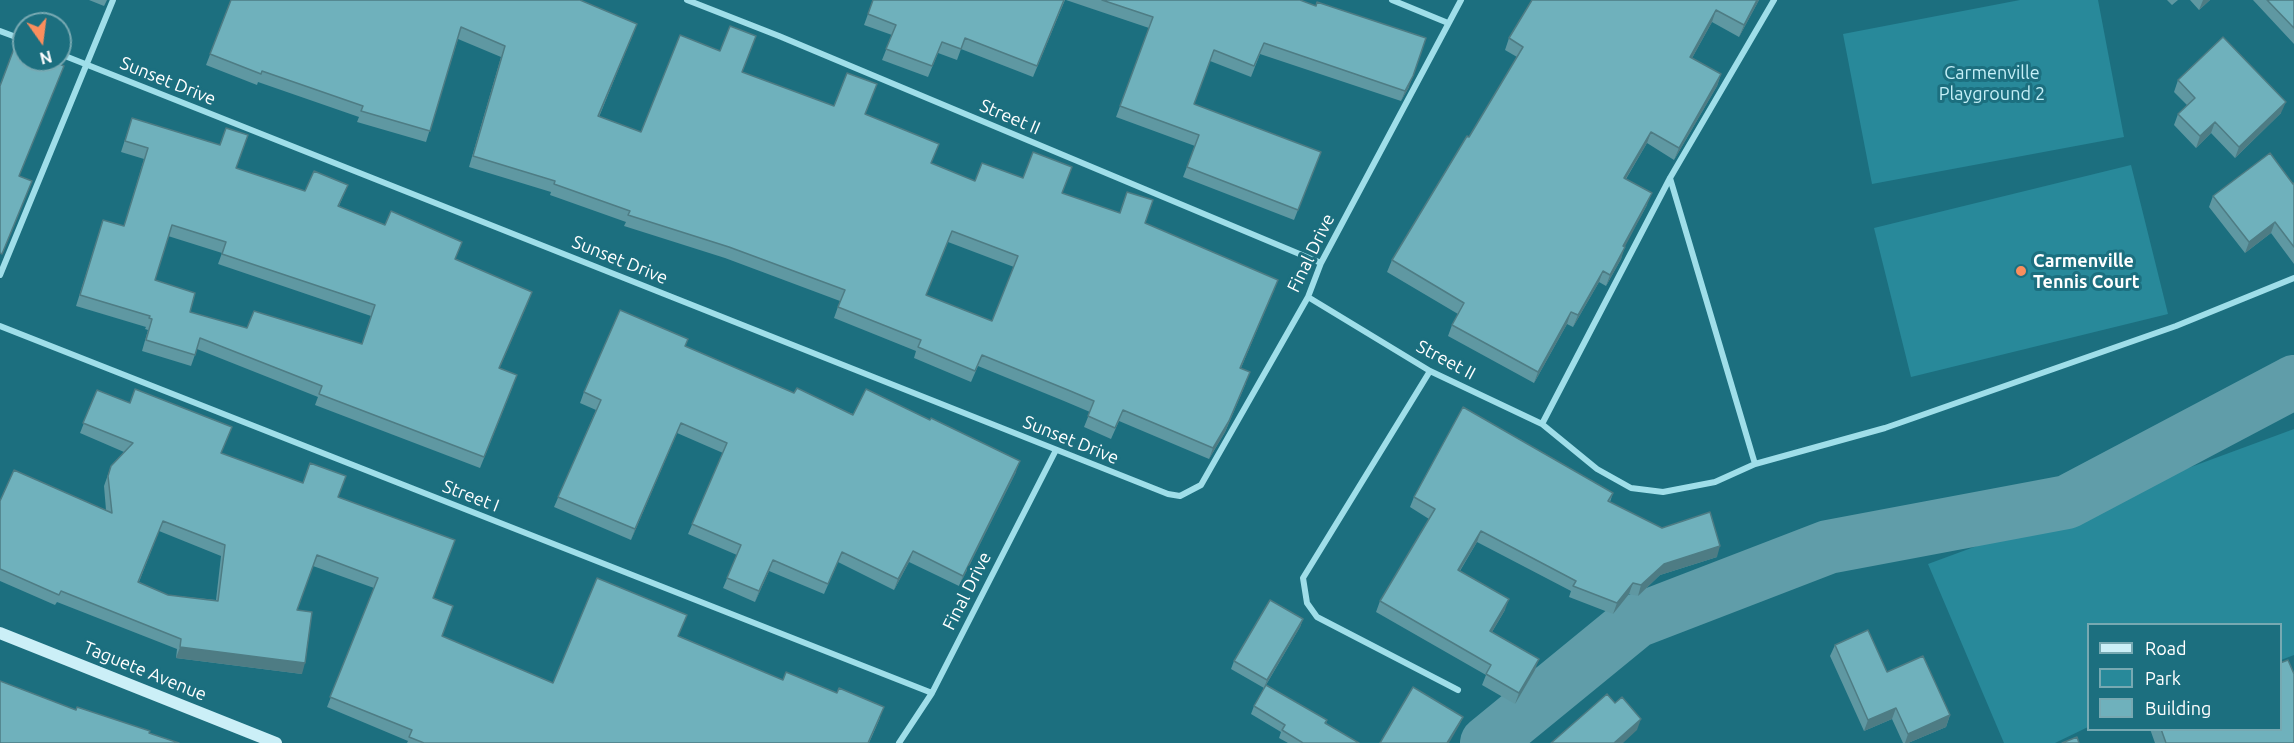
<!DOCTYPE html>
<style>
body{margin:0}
#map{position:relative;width:2294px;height:743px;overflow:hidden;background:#1c6f7f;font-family:Ubuntu,sans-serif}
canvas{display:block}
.legend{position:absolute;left:2087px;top:623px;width:195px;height:108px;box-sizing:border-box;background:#1c6f7f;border:2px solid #77a9b2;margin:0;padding:8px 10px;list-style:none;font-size:18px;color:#fff}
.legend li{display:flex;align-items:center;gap:12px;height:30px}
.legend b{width:30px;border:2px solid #77a9b2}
.north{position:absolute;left:12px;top:12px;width:60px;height:60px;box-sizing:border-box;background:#1c6f7f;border:2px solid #77a9b2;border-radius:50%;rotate:166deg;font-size:16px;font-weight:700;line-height:24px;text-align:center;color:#fff}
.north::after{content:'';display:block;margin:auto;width:21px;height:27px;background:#fa8e5d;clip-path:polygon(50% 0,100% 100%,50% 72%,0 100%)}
</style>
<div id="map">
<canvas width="2294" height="743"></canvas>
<ul class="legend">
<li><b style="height:8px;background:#cbeff7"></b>Road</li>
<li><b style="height:16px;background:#28899a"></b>Park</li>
<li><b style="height:16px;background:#6fb1bc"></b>Building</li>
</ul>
<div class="north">N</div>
</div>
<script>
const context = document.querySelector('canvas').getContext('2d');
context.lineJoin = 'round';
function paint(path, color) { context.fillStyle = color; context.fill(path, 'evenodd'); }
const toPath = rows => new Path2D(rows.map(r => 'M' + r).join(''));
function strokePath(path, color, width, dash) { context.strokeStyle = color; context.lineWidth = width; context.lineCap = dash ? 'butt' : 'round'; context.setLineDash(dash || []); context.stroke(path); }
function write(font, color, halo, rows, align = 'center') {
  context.font = font + ' Ubuntu,sans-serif'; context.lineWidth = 6; context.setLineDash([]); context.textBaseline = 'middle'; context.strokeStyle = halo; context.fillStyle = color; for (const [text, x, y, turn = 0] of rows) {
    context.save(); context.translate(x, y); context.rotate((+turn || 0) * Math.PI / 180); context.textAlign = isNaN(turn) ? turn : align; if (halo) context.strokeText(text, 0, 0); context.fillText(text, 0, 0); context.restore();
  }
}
paint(toPath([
 [2020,0,2098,0,2124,137,1872,184,1843,34],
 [2131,165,2168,314,1911,377,1874,228],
 [2294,429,2294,655,2281,660,2280,624,2088,624,2088,727,2055,743,2004,743,1928,564]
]), '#28899a');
strokePath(toPath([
 [1487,743,1636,621,1828,547,2067,502,2294,382]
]), '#609da9', 54);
strokePath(toPath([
 [687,0,779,36,1321,263],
 [1392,0,1448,23],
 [0,31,24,40],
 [60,54,1168,494,1180,496,1201,485,1308,297,1321,263,1461,0],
 [1670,178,1755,464],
 [0,275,113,0],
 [1308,297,1430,371,1542,424,1597,469,1631,488,1663,492,1715,482,1755,464,1885,428,2176,326,2294,278],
 [0,326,932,693],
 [1430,371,1303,578,1307,603,1317,617,1458,690],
 [1542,424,1670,178,1774,0],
 [899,743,932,693,1056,450]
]), '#9fdee9', 6);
strokePath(toPath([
 [0,633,276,743]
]), '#cbeff7', 12);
paint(toPath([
 [89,0,107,0,104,6],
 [231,0,637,24,599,117,641,132,742,72,834,106,865,114,932,163,975,181,1063,193,1145,223,1278,280,1241,368,1246,383,1225,432,1209,459,1119,421,1111,439,1084,427,1090,412,1064,401,978,366,971,382,914,358,916,351,834,318,840,301,725,258,624,226,626,222,550,195,551,192,469,167,501,57,458,39,426,142,357,122,359,117,258,82,257,85,206,65],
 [948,242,1014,267,992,321,926,295],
 [873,0,1065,0,1033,77,961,49,957,60,938,53,928,77,882,60,892,35,864,25],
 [1066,0,1300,0,1409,87,1401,101,1260,54,1251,77,1210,61,1194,104,1321,152,1294,220,1183,177,1195,146,1116,117,1149,28],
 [1759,0,1739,37,1712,22,1692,58,1721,74,1717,86,1674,160,1647,143,1626,179,1647,205,1624,247,1621,259,1606,286,1599,282,1573,327,1567,324,1534,383,1448,336,1452,325,1458,314,1387,272,1392,260,1469,137,1517,57,1505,50,1509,38],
 [2167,0,2178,0,2172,5],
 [2190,0,2210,0,2199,10],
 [2253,0,2294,0,2294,44],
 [2178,80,2281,113,2235,158,2211,133,2196,148,2174,125,2178,114,2187,105,2174,92],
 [132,118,236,168,305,191,348,185,339,206,456,259,532,292,499,368,513,386,480,468,315,405,318,397,197,349,191,366,142,351,148,330,145,329,146,327,76,306,103,220,124,226,144,159,121,152],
 [168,236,222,253,218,264,371,316,362,344,247,328,190,312,155,280],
 [2294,183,2294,264,2271,233,2245,253,2209,207,2213,196],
 [688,339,685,347,794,393,1016,472,959,586,909,562,894,590,838,562,824,594,769,571,755,602,723,588,737,555,688,534,723,453,677,433,631,540,554,507,596,410,580,403,584,392],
 [97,390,222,454,338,497,433,598,442,636,553,683,679,636,783,680,880,718,869,743,407,743,408,741,327,707,374,588,313,566,297,610,302,674,176,658,177,649,57,602,55,605,0,581,0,501,106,510,104,486,111,466,124,452,80,433],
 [159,531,221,556,216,600,168,595,139,582],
 [1613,493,1610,502,1717,557,1660,575,1638,596,1629,594,1613,614,1569,597,1571,591,1477,542,1460,571,1505,610,1492,632,1535,670,1515,704,1482,685,1486,675,1376,612,1380,601,1429,519,1410,507,1414,497],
 [1303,619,1300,627,1266,685,1327,720,1326,724,1359,743,1288,743,1279,738,1281,732,1251,714,1254,706,1264,688,1231,669,1234,661],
 [1835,645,1887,672,1950,715,1946,727,1908,743,1903,743,1892,719,1864,731,1830,656],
 [2150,729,2280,729,2294,743,2155,743]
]), '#5f98a2');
paint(toPath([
 [1757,0,1759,0,1739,37,1744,25],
 [2203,0,2210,0,2199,10],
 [1716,10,1712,22,1686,69,1690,57],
 [637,24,633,35,594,127,598,116],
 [1721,74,1717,86,1674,160,1679,148],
 [1413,76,1409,87,1401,101,1405,91],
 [2286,102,2281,113,2235,158,2239,147],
 [2215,122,2211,133,2196,148,2200,136],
 [1651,132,1647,143,1619,190,1624,178],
 [1652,193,1647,205,1619,258,1623,246],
 [2275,222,2271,233,2245,253,2249,242],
 [1625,247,1621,259,1606,286,1610,275],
 [1603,271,1599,282,1573,327,1578,315],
 [1278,280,1274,291,1236,379,1240,368],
 [532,292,528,303,495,379,499,368],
 [1571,312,1567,324,1534,383,1538,372],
 [1250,372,1225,432,1209,459,1213,448],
 [681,423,677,433,631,540,635,529],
 [1020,461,1016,472,959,586,963,576],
 [1481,531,1477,542,1454,580,1458,570],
 [1720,546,1717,557,1660,575,1638,596,1641,585,1664,564],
 [913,551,909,562,894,590,898,579],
 [773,560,769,571,755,602,759,591],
 [1633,583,1629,594,1613,614,1617,603],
 [1509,599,1505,610,1486,642,1490,631],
 [1303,619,1300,627,1264,688,1267,680],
 [180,647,305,663,302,674,176,658],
 [1539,659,1535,670,1515,704,1519,693],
 [1896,708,1892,719,1864,731,1868,720],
 [1950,715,1946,727,1908,743,1905,743,1908,734],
 [1463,717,1460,724,1449,743,1447,743],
 [1641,719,1637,730,1623,743,1614,743]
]), '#4e7c84');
const building = toPath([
 [231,0,580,0,637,24,598,116,641,132,680,35,720,51,730,26,756,36,742,72,834,106,847,73,877,84,865,114,939,144,931,163,975,181,982,163,1023,178,1033,152,1072,167,1062,193,1120,213,1127,192,1153,200,1145,223,1278,280,1240,368,1250,372,1229,421,1213,448,1123,410,1115,428,1088,416,1094,401,1068,390,982,355,975,371,918,347,921,340,838,307,845,290,729,247,628,215,630,211,554,184,555,181,473,156,505,46,461,27,430,131,361,111,363,106,262,71,261,74,210,54,231,0],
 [952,231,1018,256,992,321,926,295,952,231],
 [873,0,1064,0,1037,66,965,38,961,49,942,42,932,66,886,49,896,25,868,14,873,0],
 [1102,0,1300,0,1316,6,1317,2,1426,38,1413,76,1405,91,1264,43,1254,66,1214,50,1194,104,1321,152,1298,210,1187,167,1199,135,1120,106,1153,17,1102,0],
 [1532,0,1757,0,1744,25,1716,10,1690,57,1721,74,1679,148,1651,132,1624,178,1652,193,1623,246,1625,247,1610,275,1603,271,1578,315,1571,312,1538,372,1452,325,1464,303,1392,260,1467,136,1469,137,1523,47,1509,38,1532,0],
 [2267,0,2294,0,2294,28,2267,0],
 [2223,37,2286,102,2239,147,2215,122,2200,136,2178,114,2195,98,2178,80,2223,37],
 [15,46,24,50,24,60,50,60,64,66,19,176,32,181,2,254,0,253,0,86,15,46],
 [132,118,220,145,226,128,248,135,236,168,305,191,314,171,348,185,338,206,385,225,391,211,462,242,455,259,532,292,499,368,517,375,484,457,319,394,322,386,200,338,195,355,146,340,152,319,149,318,150,316,80,295,103,220,124,226,148,148,125,141,132,118],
 [172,225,226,242,222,254,375,305,362,344,254,311,247,328,190,312,195,293,155,280,172,225],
 [2270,153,2293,184,2294,183,2294,247,2275,222,2249,242,2213,196,2270,153],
 [620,310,688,339,685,346,794,393,797,388,853,415,866,389,930,420,931,418,1020,461,963,576,913,551,898,579,842,552,828,584,773,560,759,591,727,578,741,545,692,524,727,443,681,423,635,529,558,497,601,400,584,392,620,310],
 [135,389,232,427,221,453,303,483,310,463,346,476,338,497,455,540,433,598,453,606,442,636,553,683,597,578,687,615,678,636,783,680,786,672,837,693,839,688,884,707,868,743,424,743,409,737,412,730,330,697,378,578,317,555,297,610,312,612,305,663,180,647,181,639,61,591,59,595,0,569,0,501,14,470,112,513,108,476,111,466,133,443,83,423,97,390,130,403,135,389],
 [163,521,225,545,218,601,168,595,138,582,163,521],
 [1463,407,1613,493,1608,501,1662,528,1710,512,1720,546,1664,564,1641,585,1633,583,1617,603,1573,586,1576,581,1481,531,1458,570,1509,599,1490,631,1539,659,1519,693,1486,674,1491,665,1380,601,1435,509,1414,497,1463,407],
 [1270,600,1303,619,1267,680,1234,661,1270,600],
 [1868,630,1887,672,1923,656,1950,715,1908,734,1896,708,1868,720,1835,645,1868,630],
 [2288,660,2294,674,2294,743,2166,743,2161,729,2280,729,2280,663,2288,660],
 [0,681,76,710,77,707,150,731,149,733,179,743,0,743,0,681],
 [1266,685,1327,720,1325,723,1359,743,1303,743,1282,730,1285,725,1254,706,1266,685],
 [1413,687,1463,717,1447,743,1380,743,1413,687],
 [1607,694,1615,703,1622,697,1641,719,1614,743,1551,743,1607,694],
 [2077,737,2079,743,2062,743,2077,737]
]);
paint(building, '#6fb1bc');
strokePath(building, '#4e7c84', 1.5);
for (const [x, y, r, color] of [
 [2021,271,6,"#fa8e5d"]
]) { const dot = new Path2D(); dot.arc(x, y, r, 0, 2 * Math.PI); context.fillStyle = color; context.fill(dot); strokePath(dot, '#1c6f7f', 2); }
write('18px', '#c4eff7', '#1c6f7f', [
 ["Carmenville",1992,73],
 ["Playground 2",1992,94]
]);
write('18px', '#fff', '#1c6f7f', [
 ["Sunset Drive",168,81,22],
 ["Street II",1010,117,23],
 ["Final Drive",1311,253,-64],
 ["Sunset Drive",620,260,22],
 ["Street II",1446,360,28],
 ["Sunset Drive",1071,440,22],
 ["Street I",471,496,21],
 ["Final Drive",967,591,-63],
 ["Taguete Avenue",145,671,22]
]);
write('bold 18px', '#fff', '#1c6f7f', [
 ["Carmenville",2033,261],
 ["Tennis Court",2033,282]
], 'left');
</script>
